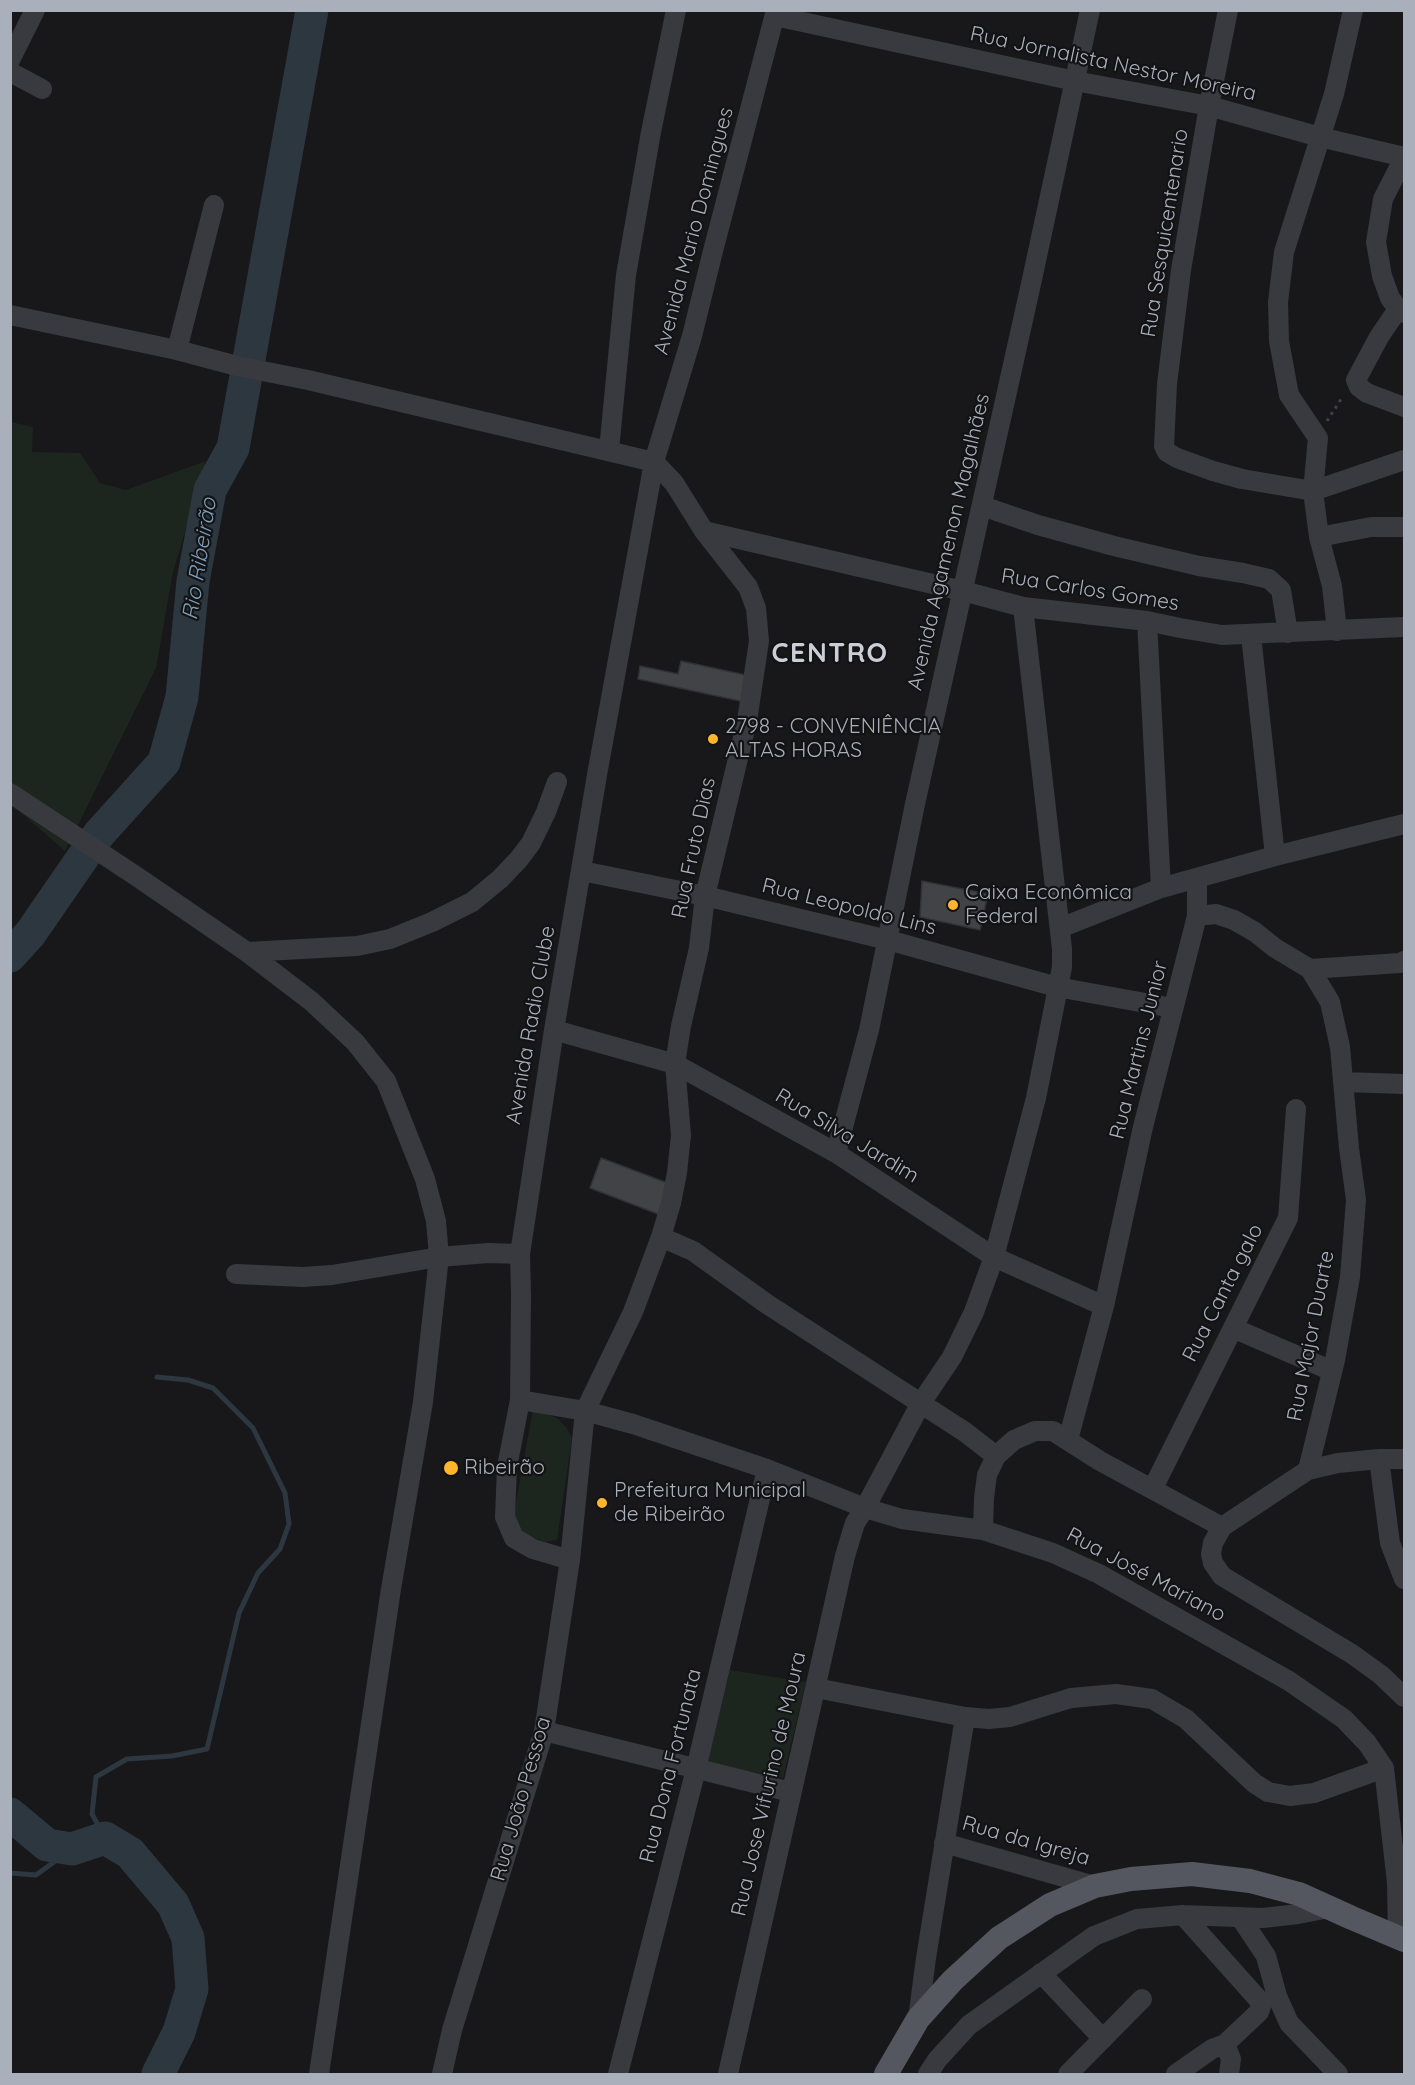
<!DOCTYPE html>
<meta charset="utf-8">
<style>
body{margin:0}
#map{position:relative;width:1415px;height:2085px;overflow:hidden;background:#18181a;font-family:Quicksand,sans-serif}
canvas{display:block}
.frame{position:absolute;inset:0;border:12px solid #a9afbb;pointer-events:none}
</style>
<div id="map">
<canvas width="1415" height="2085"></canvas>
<div class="frame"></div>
</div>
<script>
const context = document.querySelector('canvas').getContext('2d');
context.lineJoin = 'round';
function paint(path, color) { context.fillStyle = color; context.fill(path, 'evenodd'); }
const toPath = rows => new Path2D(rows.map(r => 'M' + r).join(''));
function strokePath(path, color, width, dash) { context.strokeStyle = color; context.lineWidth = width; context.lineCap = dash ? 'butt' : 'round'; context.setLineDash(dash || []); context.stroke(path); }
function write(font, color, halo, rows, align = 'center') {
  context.font = font + ' Quicksand,sans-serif'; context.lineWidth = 4.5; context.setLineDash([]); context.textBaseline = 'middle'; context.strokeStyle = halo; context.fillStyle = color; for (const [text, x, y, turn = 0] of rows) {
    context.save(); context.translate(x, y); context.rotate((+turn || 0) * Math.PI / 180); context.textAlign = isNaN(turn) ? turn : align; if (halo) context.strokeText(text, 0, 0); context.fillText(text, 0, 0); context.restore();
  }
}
paint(toPath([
 [11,422,33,427,32,452,80,453,100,483,126,490,206,461,173,572,156,668,65,851,11,804],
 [533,1410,557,1418,566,1427,572,1438,557,1540,545,1542,521,1533,515,1521,515,1508],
 [730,1670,806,1682,783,1778,707,1763]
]), '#1d261e');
strokePath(toPath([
 [105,1838,92,1814,96,1777,127,1759,172,1756,207,1749,239,1613,258,1573,280,1549,289,1524,285,1493,253,1428,213,1388,188,1380,157,1377],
 [10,1873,36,1875,72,1849]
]), '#2c3740', 5);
strokePath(toPath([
 [10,956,30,934,99,834,164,762,182,697,193,581,210,490,233,448,312,10],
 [10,1814,47,1845,72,1849,105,1838,130,1853,173,1904,188,1938,192,1989,179,2032,158,2074]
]), '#2c3740', 33);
const building = toPath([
 [681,661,750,676,745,702,638,679,640,666,678,674,681,661],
 [922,881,988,894,980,930,920,917,922,881],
 [601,1158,670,1184,658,1214,590,1188,601,1158]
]);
paint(building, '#424347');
strokePath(building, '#323237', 1.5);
strokePath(toPath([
 [1327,421,1343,396]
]), '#3e4147', 3, [3, 4.5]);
strokePath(toPath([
 [1228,10,1209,106,1181,270,1167,384,1164,446,1167,452,1177,458,1213,471,1242,479,1313,491,1404,460],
 [775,16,1075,81,1209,106,1320,137,1404,157],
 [10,60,35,10],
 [10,72,42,89],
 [1404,158,1383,199,1376,242,1382,276,1390,298,1398,309,1404,313],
 [1398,309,1379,337,1356,380,1359,387,1367,393,1404,407],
 [10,315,177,350,237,366,308,380,654,462],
 [177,350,214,205],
 [609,450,626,275,651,132,676,10],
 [982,506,1038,525,1114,546,1199,566,1243,573,1269,579,1281,590,1288,633],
 [704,531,963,591,1023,607,1147,621,1180,628,1222,635,1404,627],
 [1319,537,1371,527,1404,527],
 [1147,621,1161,888],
 [1337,631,1332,586,1319,537,1313,491,1318,438,1289,395,1279,341,1278,302,1284,252,1334,94,1353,10],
 [1251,635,1275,856],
 [10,793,136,876,247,952,311,1001,355,1042,386,1081,425,1179,436,1221,439,1257,423,1402,391,1589,319,2074],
 [582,871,705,896,888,940,1057,987,1173,1008],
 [1197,916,1216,914,1234,920,1255,932,1275,948,1310,969,1330,1002,1340,1047,1349,1148,1356,1200,1350,1277,1335,1360,1308,1470,1222,1527,1213,1543,1211,1554,1213,1563,1222,1576,1352,1654,1381,1675,1404,1697],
 [1060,928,1161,888,1275,856,1404,824],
 [247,952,357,946,390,939,432,922,472,902,500,879,519,859,531,843,546,812,557,782],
 [1310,969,1400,963,1404,961],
 [554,1030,675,1064,836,1153,994,1257,1104,1306],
 [1343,1082,1404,1084],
 [836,1153,869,1030,915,804,1031,284,1090,10],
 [661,1237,693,1251,767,1304,965,1432,996,1456],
 [236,1274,303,1277,332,1275,439,1257,488,1253,520,1254],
 [1233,1328,1332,1371],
 [520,1400,585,1411,633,1424,767,1469,865,1508,902,1519,983,1530,1053,1553,1099,1574,1289,1681,1344,1719,1367,1743,1384,1768,1397,1883,1398,1937],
 [1068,1440,1104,1306,1143,1127,1197,916,1197,879],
 [1379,1459,1390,1543,1404,1579],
 [1308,1470,1338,1463,1379,1459,1404,1459],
 [1153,1488,1288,1218,1296,1109],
 [983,1530,984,1498,987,1475,996,1456,1014,1440,1035,1431,1053,1431,1100,1461,1222,1527],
 [570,1560,533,1549,514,1538,505,1517,507,1467,520,1400,521,1295,520,1254,554,1030,597,775,654,462,692,336,713,251,776,10],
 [816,1688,965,1717,989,1719,1010,1717,1071,1698,1116,1694,1152,1699,1186,1719,1254,1783,1268,1792,1290,1796,1314,1793,1384,1768],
 [544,1731,791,1792],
 [944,1843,1095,1886],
 [1240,1917,1266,1956,1277,1996,1289,2023,1338,2074],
 [1041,1973,1103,2039],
 [918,2019,926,1958,965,1717],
 [1225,2044,1231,2059,1229,2074],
 [442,2074,452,2030,544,1731,570,1560,585,1411,633,1312,661,1237,671,1203,677,1173,681,1135,675,1064,681,1026,699,948,705,896,747,721,759,641,756,608,748,587,704,531,674,483,654,462],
 [618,2074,696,1769,767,1469],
 [728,2074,845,1556,855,1523,865,1508,921,1403,952,1357,974,1312,994,1257,1036,1098,1062,967,1062,949,1023,607],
 [928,2074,937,2060,969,2025,1094,1936,1137,1919,1183,1915,1263,1918,1298,1914,1329,1908],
 [1068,2074,1142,1999],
 [1176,2074,1212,2049,1225,2044,1259,2012,1261,2006,1258,1999,1183,1915]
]), '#383a40', 20);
strokePath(toPath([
 [886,2074,918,2019,953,1980,999,1938,1050,1905,1095,1886,1131,1879,1192,1874,1250,1881,1299,1894,1352,1918,1404,1940]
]), '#54575f', 24);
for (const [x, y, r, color] of [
 [713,739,6,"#ffb62b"],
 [953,905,6,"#ffb62b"],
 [451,1468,8,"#ffb62b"],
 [602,1503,6,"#ffb62b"]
]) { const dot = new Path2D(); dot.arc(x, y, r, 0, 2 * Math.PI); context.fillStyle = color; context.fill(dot); strokePath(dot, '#131315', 2); }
write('21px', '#a9afbb', '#131315', [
 ["Rua Jornalista Nestor Moreira",1113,64,12],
 ["Avenida Mario Domingues",694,231,-75],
 ["Rua Sesquicentenario",1165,233,-81],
 ["Avenida Agamenon Magalhães",949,542,-77],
 ["Rua Carlos Gomes",1090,590,9],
 ["Rua Fruto Dias",694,848,-78],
 ["Rua Leopoldo Lins",849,907,14],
 ["Avenida Radio Clube",531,1025,-80],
 ["Rua Martins Junior",1139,1050,-76],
 ["Rua Silva Jardim",847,1136,31],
 ["Rua Canta galo",1223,1293,-63],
 ["Rua Major Duarte",1311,1336,-79],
 ["Rua José Mariano",1146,1575,28],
 ["Rua Dona Fortunata",671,1766,-76],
 ["Rua Jose Vifurino de Moura",769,1784,-77],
 ["Rua João Pessoa",521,1799,-74],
 ["Rua da Igreja",1026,1841,16]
]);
write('21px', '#a9afbb', '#131315', [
 ["2798 - CONVENIÊNCIA",725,727],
 ["ALTAS HORAS",725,751],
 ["Caixa Econômica",965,893],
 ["Federal",965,917],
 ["Ribeirão",464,1468],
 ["Prefeitura Municipal",614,1491],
 ["de Ribeirão",614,1515]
], 'left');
write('italic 22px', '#7d9eb9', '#131315', [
 ["Rio Ribeirão",200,559,-81]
]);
context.letterSpacing = '1.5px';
write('bold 27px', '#caced7', '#131315', [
 ["CENTRO",830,654]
]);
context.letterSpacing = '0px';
</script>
